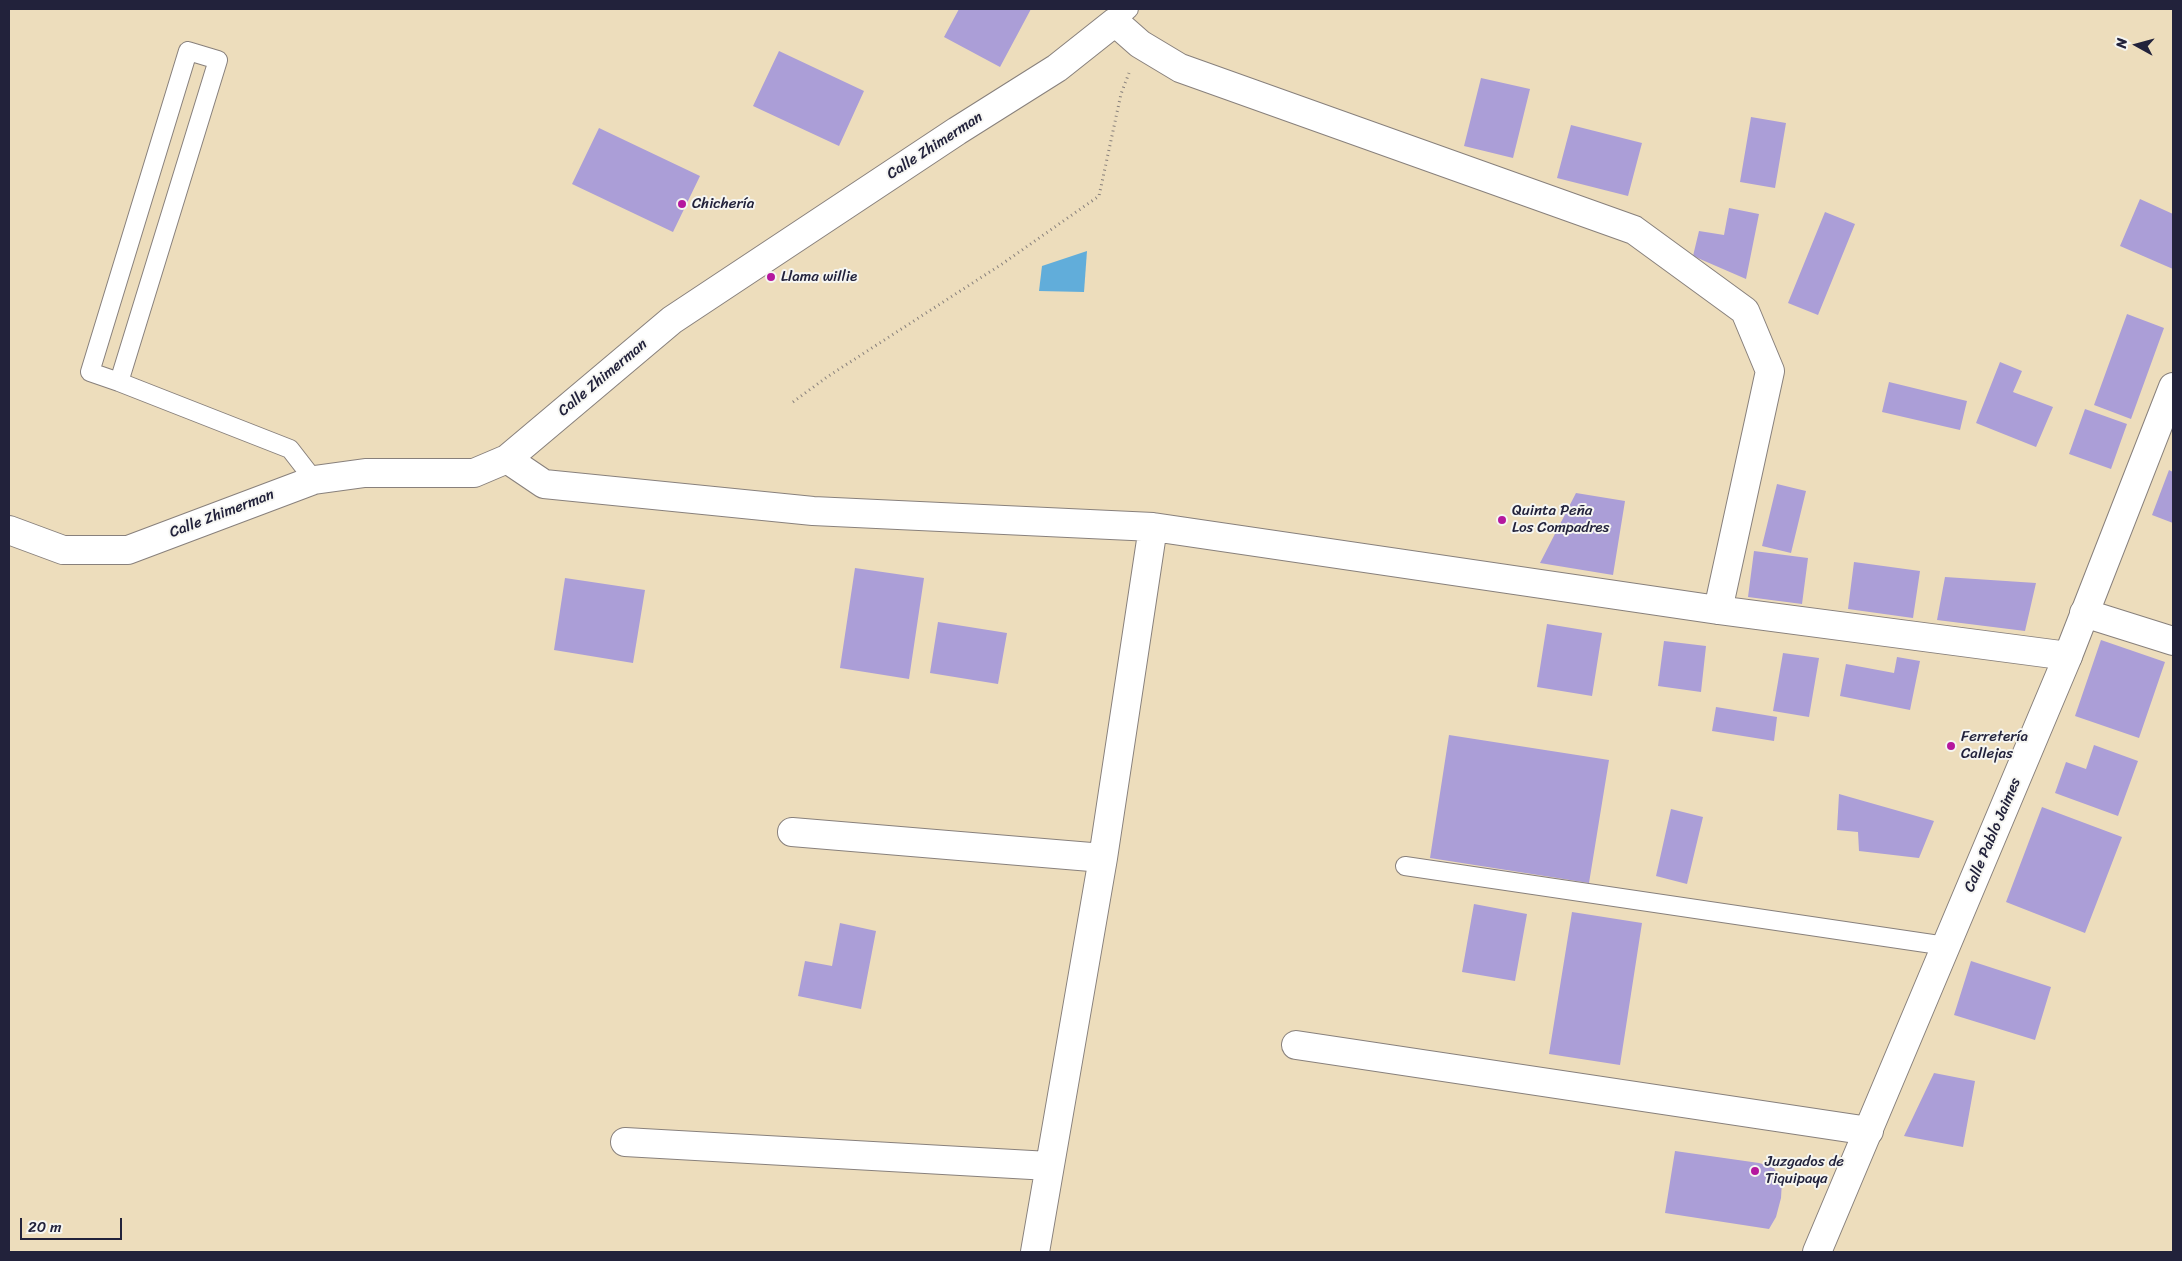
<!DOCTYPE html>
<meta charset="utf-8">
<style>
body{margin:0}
#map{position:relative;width:2182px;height:1261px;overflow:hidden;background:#edddbc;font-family:Sriracha,sans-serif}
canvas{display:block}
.frame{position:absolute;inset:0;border:10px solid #22223b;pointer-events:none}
.north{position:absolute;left:2112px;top:20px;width:50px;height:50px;-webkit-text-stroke:4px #f6f6f2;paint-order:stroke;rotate:277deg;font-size:14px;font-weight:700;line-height:20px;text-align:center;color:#22223b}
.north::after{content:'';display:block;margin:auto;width:18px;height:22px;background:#22223b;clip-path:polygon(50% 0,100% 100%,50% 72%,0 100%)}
.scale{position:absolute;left:20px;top:1218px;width:102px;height:22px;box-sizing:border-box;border:2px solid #22223b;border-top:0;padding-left:6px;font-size:15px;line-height:18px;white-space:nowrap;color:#22223b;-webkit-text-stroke:4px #f6f6f2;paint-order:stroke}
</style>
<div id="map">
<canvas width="2182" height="1261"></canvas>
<div class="frame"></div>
<div class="north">N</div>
<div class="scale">20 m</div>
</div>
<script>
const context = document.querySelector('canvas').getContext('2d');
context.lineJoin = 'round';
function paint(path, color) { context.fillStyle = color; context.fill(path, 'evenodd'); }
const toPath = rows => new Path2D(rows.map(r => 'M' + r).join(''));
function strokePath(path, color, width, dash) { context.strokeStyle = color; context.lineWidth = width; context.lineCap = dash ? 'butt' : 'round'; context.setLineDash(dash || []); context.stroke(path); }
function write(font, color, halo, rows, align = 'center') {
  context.font = font + ' Sriracha,sans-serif'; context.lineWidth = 4; context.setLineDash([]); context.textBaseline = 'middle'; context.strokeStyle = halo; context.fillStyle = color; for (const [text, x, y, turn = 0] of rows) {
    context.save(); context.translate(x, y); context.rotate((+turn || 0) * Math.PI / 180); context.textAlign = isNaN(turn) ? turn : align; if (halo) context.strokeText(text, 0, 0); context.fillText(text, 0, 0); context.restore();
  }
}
paint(toPath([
 [1087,251,1084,292,1039,291,1042,266]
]), '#61adda');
paint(toPath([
 [959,9,1031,9,1000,67,944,37],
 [779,51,864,91,839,146,753,106],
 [1481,78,1530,89,1513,158,1464,146],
 [1751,117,1786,123,1775,188,1740,182],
 [1571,125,1642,143,1628,196,1557,178],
 [599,128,700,176,673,232,572,184],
 [2140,199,2173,214,2173,269,2120,246],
 [1729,208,1759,214,1746,279,1693,256,1699,231,1724,235],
 [1825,212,1855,224,1818,315,1788,303],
 [2127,314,2164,328,2131,419,2094,405],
 [2000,362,2022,371,2013,392,2053,407,2036,447,1976,423],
 [1889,382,1967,401,1960,430,1882,412],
 [2085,409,2127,424,2111,469,2069,454],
 [2169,470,2173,472,2173,523,2152,515],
 [1777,484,1806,491,1791,553,1762,546],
 [1576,493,1625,501,1613,575,1540,563],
 [1754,551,1808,558,1802,604,1748,597],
 [1854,562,1920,571,1913,618,1848,609],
 [855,568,924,578,909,679,840,668],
 [1945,577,2036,583,2025,631,1937,620],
 [565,578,645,590,633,663,554,650],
 [938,622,1007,633,998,684,930,673],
 [1547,624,1602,633,1592,696,1537,687],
 [2101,640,2165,662,2139,738,2075,716],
 [1664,641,1706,646,1701,692,1658,686],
 [1783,653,1819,658,1809,717,1773,711],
 [1897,657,1920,661,1910,710,1840,696,1846,664,1894,673],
 [1716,707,1777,717,1774,741,1712,731],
 [1449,735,1609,760,1589,883,1430,858],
 [2094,745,2138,761,2118,816,2055,793,2066,762,2086,769],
 [1839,794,1934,821,1919,858,1859,851,1858,832,1837,830],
 [2042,807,2122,837,2085,933,2006,902],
 [1671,809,1703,817,1687,884,1656,876],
 [1474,904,1527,914,1515,981,1462,972],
 [1572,912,1642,923,1620,1065,1549,1054],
 [840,923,876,931,861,1009,798,996,805,961,832,966],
 [1971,961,2051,987,2035,1040,1954,1015],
 [1934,1073,1975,1081,1963,1147,1904,1136],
 [1675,1151,1759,1163,1773,1167,1782,1181,1781,1198,1776,1217,1769,1229,1665,1213]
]), '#ab9ed7');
const lane = toPath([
 [1115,22,1129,9],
 [188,51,218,60,119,382,90,372,188,51],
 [119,382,290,449,314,480],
 [1405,866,1946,946]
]);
const street = toPath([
 [507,459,544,484,813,511,1153,527,1718,610,2068,656],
 [9,530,63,550,128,550,314,480,365,473,474,473,507,459,672,320,957,131,1057,68,1115,22,1140,44,1180,68,1634,230,1745,311,1770,371,1718,610],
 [2084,613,2173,641],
 [792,832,1103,858],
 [1296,1045,1869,1131],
 [625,1142,1049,1166],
 [1035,1252,1103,858,1153,527]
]);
const primary = toPath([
 [1817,1252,2068,656,2173,387]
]);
strokePath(lane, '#88807c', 20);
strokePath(street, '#88807c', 30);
strokePath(primary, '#88807c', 30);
strokePath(toPath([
 [793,402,827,377,1002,264,1099,196,1121,94,1129,73]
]), '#88807c', 3, [1, 4]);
strokePath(lane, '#fff', 18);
strokePath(street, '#fff', 28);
strokePath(primary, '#fff', 28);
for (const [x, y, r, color] of [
 [682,204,5,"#b5179e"],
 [771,277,5,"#b5179e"],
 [1502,520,5,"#b5179e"],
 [1951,746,5,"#b5179e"],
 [1755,1171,5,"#b5179e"]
]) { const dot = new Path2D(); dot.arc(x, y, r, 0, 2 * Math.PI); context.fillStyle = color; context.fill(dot); strokePath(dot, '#f6f6f2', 2); }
write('15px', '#22223b', '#f6f6f2', [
 ["Calle Zhimerman",935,146,-33],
 ["Calle Zhimerman",603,378,-40],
 ["Calle Zhimerman",222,514,-21],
 ["Calle Pablo Jaimes",1993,835,-67]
]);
write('15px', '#22223b', '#f6f6f2', [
 ["Chichería",692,204],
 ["Llama willie",781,277],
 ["Quinta Peña",1512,511],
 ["Los Compadres",1512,528],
 ["Ferretería",1961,737],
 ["Callejas",1961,754],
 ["Juzgados de",1765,1162],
 ["Tiquipaya",1765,1179]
], 'left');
</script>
